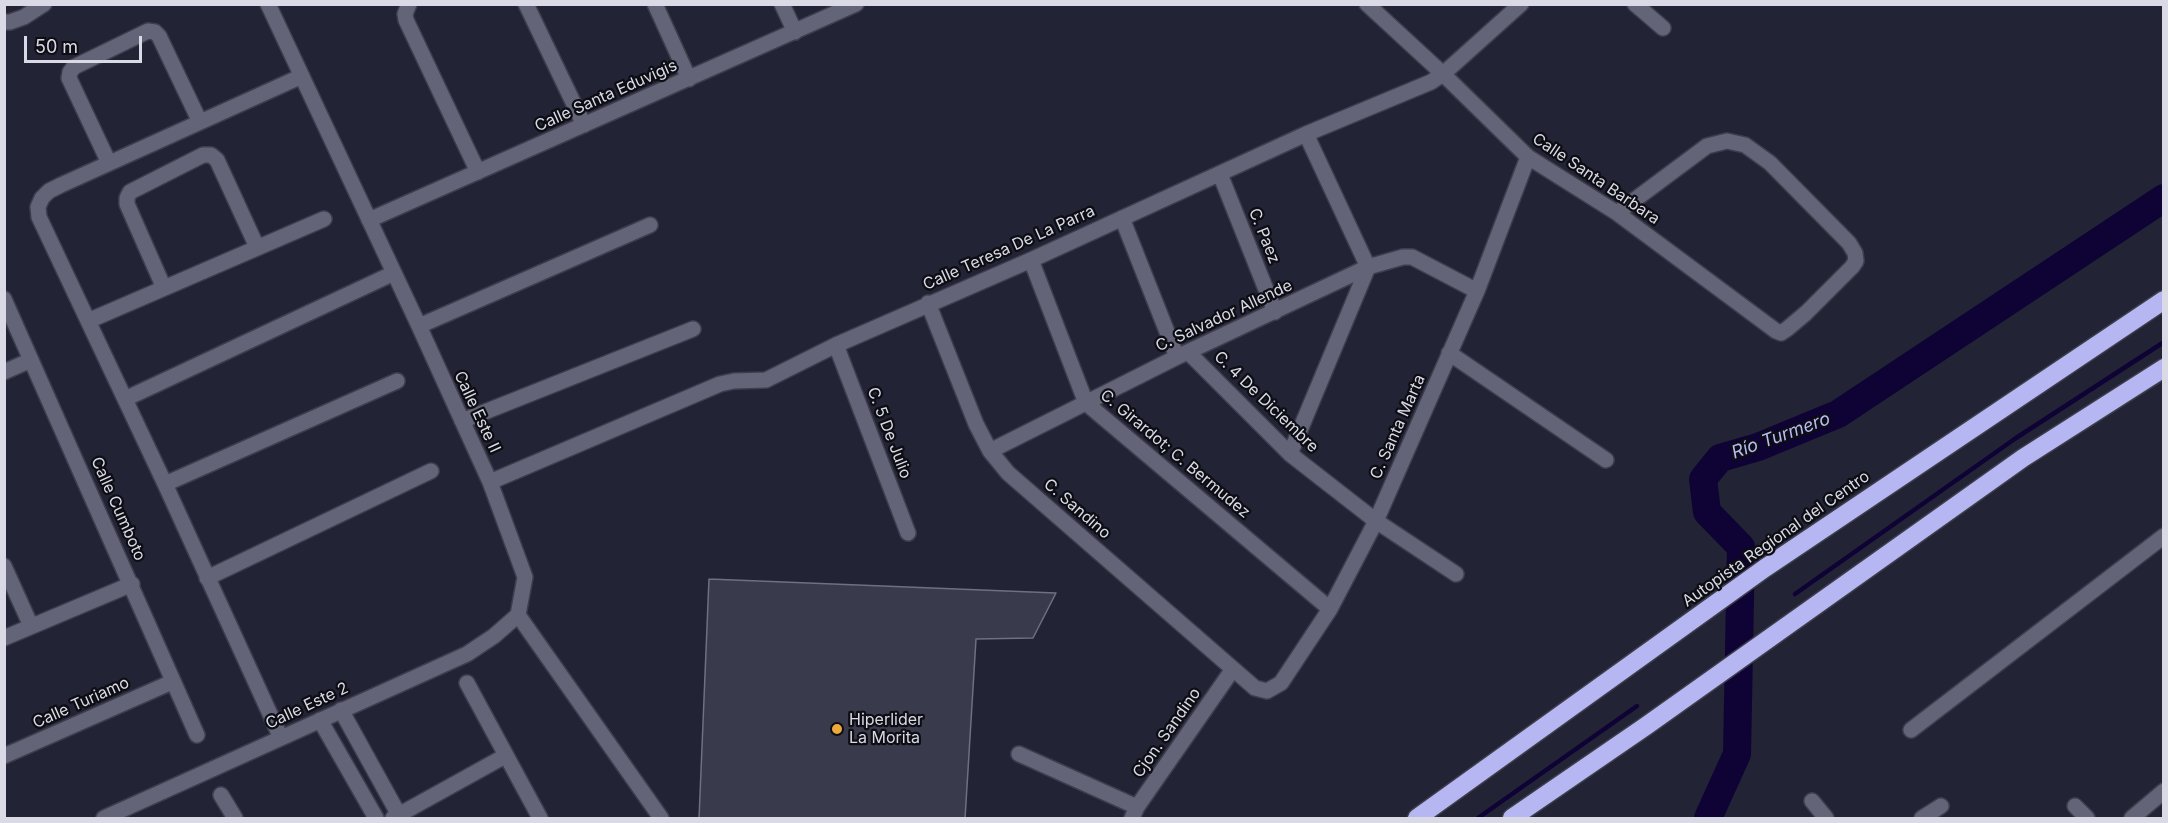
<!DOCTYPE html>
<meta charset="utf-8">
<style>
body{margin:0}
#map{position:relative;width:2168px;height:823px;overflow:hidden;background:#222334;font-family:Inter,sans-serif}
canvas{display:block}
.frame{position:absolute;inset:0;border:6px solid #dadae6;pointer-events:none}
.scale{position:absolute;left:24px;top:36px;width:118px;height:27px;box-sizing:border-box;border:3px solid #dadae6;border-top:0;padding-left:8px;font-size:18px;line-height:21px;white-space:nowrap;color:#dadae6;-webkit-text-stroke:4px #0d0d14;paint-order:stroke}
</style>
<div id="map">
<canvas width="2168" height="823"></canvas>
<div class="frame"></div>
<div class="scale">50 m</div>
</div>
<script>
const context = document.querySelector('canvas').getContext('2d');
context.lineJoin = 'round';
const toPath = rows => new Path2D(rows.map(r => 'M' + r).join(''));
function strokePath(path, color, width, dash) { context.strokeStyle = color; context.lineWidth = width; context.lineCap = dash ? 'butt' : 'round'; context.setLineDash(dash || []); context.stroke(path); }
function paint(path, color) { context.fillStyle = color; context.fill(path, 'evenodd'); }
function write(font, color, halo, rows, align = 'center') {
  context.font = font + ' Inter,sans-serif'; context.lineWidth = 4.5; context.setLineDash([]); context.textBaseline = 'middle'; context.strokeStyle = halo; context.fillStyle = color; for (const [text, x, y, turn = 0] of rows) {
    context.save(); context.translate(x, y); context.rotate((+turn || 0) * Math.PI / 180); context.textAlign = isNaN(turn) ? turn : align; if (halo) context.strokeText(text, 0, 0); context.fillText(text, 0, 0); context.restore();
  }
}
strokePath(toPath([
 [1795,594,2016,438,2164,342],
 [1478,818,1637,706]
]), '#0f0335', 4.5);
strokePath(toPath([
 [1708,818,1737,754,1741,547,1707,512,1703,479,1720,458,1758,447,1838,414,2164,198]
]), '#0f0335', 28);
const building = toPath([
 [709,579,1056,593,1033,638,976,639,965,819,699,819,709,579]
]);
paint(building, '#393a4c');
strokePath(building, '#6f7084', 1.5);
const street = toPath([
 [268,4,419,326,490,482,525,577,518,615,661,818],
 [409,4,405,14,406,20,478,172],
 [526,4,584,125],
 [655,4,689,79],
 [782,4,795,32],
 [1367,4,1443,74,1528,157,1617,213,1776,331,1781,333,1787,329,1806,313,1852,267,1856,261,1855,253,1849,243,1770,163,1745,145,1727,141,1707,146,1617,213],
 [1635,4,1663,28],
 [4,22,10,22,24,17,44,4],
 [1306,134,1368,267],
 [109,163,69,78,70,72,74,67,148,31,155,32,159,36,200,122],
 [1220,174,1275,312],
 [1122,218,1177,357],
 [369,220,856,4],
 [1031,260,1086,403,1330,609],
 [164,288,127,204,127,198,130,192,203,155,211,155,217,160,257,247],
 [4,299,197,735],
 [928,303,976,424,990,451,1008,473,1255,688,1267,691,1281,683,1330,609,1376,521,1477,291,1528,157],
 [88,321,324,219],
 [419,326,650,225],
 [836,345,908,533],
 [1188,352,1290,454,1376,521,1456,574],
 [1449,353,1606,460],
 [4,372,31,360],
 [125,399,394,273],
 [462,421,693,329],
 [990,451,1177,357,1368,267,1403,257,1412,257,1477,291],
 [1290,454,1368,267],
 [490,482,720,384,734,381,766,380,836,345,1031,260,1306,134,1431,82,1443,74,1521,4],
 [165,484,397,381],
 [4,566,31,626],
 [207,578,431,471],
 [4,638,132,584],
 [467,683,540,818],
 [341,710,399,815],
 [320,720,376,818],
 [1911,730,2164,536],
 [281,738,165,484,39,217,38,207,42,198,49,191,61,185,302,76],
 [1019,754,1137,807],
 [4,756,172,682],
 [221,795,235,818],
 [1812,801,1826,818],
 [2075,806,2087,818],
 [104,818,467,654,494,636,518,615],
 [393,818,505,756],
 [1132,818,1137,807,1233,669],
 [1922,818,1941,806],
 [2132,818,2164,791]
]);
const highway = toPath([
 [1417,818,1765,568,2164,300],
 [1512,818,1646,726,2023,458,2164,368]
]);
strokePath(street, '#3d3d4c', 18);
strokePath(highway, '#3d3d4c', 21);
strokePath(street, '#636478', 15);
strokePath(highway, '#b6b7f2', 18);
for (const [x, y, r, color] of [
 [837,729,6,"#eea83c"]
]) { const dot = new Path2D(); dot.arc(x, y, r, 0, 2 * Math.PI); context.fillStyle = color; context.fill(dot); strokePath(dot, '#0d0d14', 2); }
write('16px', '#dadae6', '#0d0d14', [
 ["Calle Santa Eduvigis",606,96,-24],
 ["Calle Santa Barbara",1596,179,34],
 ["C. Paez",1264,236,68],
 ["Calle Teresa De La Parra",1009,248,-24],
 ["C. Salvador Allende",1224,316,-25],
 ["C. 4 De Diciembre",1266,402,44],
 ["Calle Este II",477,412,65],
 ["C. Santa Marta",1398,427,-66],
 ["C. 5 De Julio",889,433,69],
 ["C. Girardot; C. Bermudez",1175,454,40],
 ["Calle Cumboto",118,509,66],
 ["C. Sandino",1077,509,41],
 ["Autopista Regional del Centro",1776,539,-35],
 ["Calle Turiamo",81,703,-24],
 ["Calle Este 2",307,706,-25],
 ["Cjon. Sandino",1167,733,-55]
]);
write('16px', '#dadae6', '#0d0d14', [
 ["Hiperlider",849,720],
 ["La Morita",849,738]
], 'left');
write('italic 18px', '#b8b9f6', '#0d0d14', [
 ["Río Turmero",1781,436,-20]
]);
</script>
